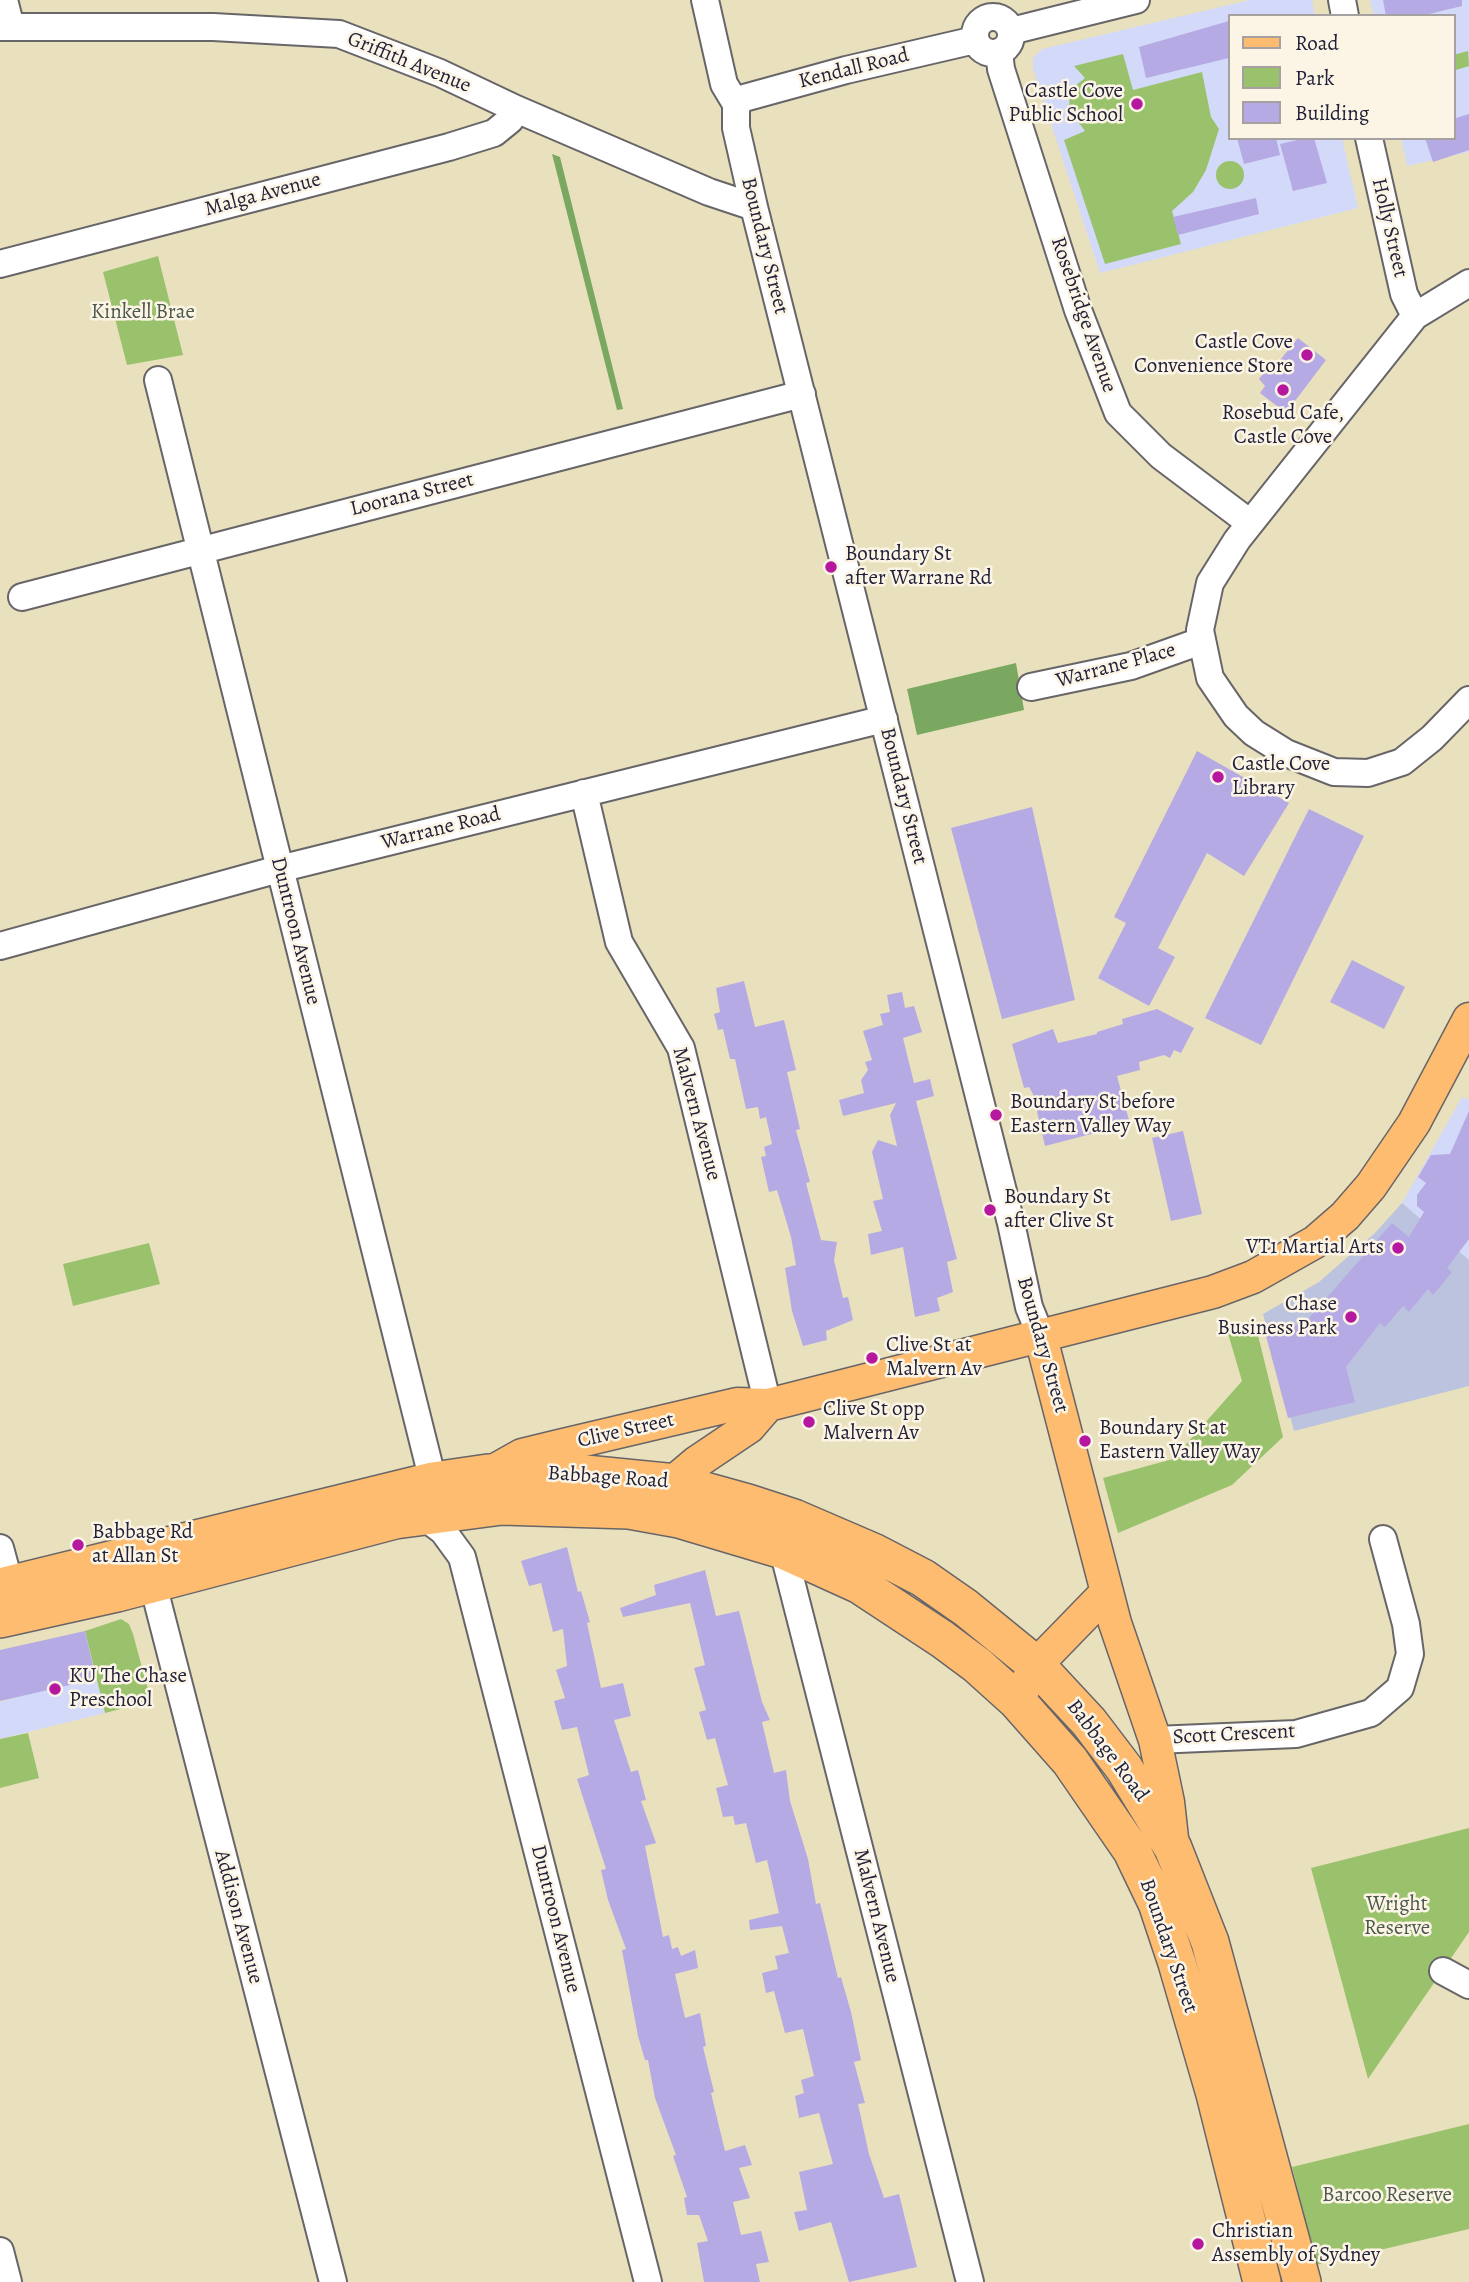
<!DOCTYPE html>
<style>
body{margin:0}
#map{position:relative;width:1469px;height:2282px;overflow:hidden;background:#e9e1bd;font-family:Alegreya,serif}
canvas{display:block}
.legend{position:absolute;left:1228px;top:14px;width:228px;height:126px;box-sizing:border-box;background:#fcf5e5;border:2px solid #a5a1a1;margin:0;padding:9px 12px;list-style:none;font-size:21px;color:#22223b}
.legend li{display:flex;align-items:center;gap:14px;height:35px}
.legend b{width:35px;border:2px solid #a5a1a1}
</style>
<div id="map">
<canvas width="1469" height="2282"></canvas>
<ul class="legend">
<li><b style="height:9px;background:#febc70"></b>Road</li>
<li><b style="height:19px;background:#9ac26d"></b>Park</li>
<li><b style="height:19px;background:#b6aae4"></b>Building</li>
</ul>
</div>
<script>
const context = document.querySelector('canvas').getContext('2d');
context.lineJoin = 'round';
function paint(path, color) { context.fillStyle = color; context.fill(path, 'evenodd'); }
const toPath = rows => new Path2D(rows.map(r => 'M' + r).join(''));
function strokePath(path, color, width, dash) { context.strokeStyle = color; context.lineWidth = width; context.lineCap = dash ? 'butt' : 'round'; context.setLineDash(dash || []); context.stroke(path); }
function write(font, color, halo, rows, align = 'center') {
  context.font = font + ' Alegreya,serif'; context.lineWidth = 5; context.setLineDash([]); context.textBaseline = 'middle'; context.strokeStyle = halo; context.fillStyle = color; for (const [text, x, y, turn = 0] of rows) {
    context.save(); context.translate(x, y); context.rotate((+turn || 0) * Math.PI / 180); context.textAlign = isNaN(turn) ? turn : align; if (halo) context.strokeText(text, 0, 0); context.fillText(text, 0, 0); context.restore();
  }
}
paint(toPath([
 [1250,0,1312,0,1315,16,1229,16,1229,138,1342,138,1358,208,1100,273,1033,69,1033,58,1042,49],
 [1370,0,1469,0,1469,152,1407,166,1401,138,1453,138,1453,16,1374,16],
 [1462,1097,1469,1100,1469,1260,1402,1203],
 [90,1655,105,1713,0,1739,0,1702,13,1698,8,1674]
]), '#d3d9f9');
paint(toPath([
 [1402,1203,1469,1260,1469,1386,1294,1431,1263,1314,1319,1282,1375,1233]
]), '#bcc3de');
paint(toPath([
 [1468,51,1469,66,1456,70,1453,55],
 [1123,54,1133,90,1202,72,1211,117,1219,129,1206,170,1193,192,1172,211,1181,244,1105,264,1064,140,1085,131,1069,110,1070,90,1085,78,1074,66],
 '1216 175a14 14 0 1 1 28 0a14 14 0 1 1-28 0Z',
 [158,256,183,355,127,365,103,272],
 [149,1243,160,1284,73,1306,63,1264],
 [1254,1319,1283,1437,1232,1485,1118,1533,1103,1478,1173,1459,1242,1381,1227,1330],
 [121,1619,129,1624,133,1634,151,1701,105,1713,85,1631],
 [28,1733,39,1778,0,1788,0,1739],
 [1469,1828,1469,1932,1368,2079,1311,1868],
 [1469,2124,1469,2229,1316,2265,1292,2167]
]), '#9ac26d');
paint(toPath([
 [552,154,560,157,623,409,617,410],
 [1016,663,1024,710,917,735,907,689]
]), '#7ba860');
paint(toPath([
 [1383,0,1462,0,1462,6,1421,16,1386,16],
 [1229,21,1229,58,1146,78,1139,47],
 [1469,114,1469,150,1433,162,1425,138,1453,138,1453,119],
 [1237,138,1276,138,1280,155,1244,164],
 [1306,138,1314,138,1327,183,1293,191,1280,144],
 [1256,198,1259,214,1178,235,1173,217],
 [1298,338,1326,360,1286,413,1260,393,1265,386,1259,379,1268,368,1272,370],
 [1197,751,1289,803,1244,876,1207,853,1158,948,1175,957,1149,1006,1098,978,1126,923,1114,917],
 [1032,807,1075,1000,1002,1019,951,828],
 [1309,809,1364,836,1261,1045,1205,1018],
 [1352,960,1405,987,1384,1029,1330,1002],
 [744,981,755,1027,784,1020,796,1070,787,1072,800,1129,796,1130,810,1182,806,1183,821,1240,837,1242,834,1260,843,1298,848,1297,853,1320,826,1331,827,1340,803,1346,792,1311,785,1268,796,1265,791,1237,777,1190,769,1192,761,1157,766,1156,764,1147,772,1144,766,1117,760,1119,758,1107,746,1109,735,1059,730,1059,723,1029,718,1030,714,1014,720,1012,716,988],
 [902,992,905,1008,914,1006,922,1032,903,1038,914,1083,930,1079,934,1096,916,1101,957,1259,947,1262,953,1292,937,1298,940,1311,915,1317,903,1247,871,1255,868,1234,882,1231,873,1201,883,1199,872,1152,878,1140,897,1146,890,1115,896,1103,843,1116,839,1100,864,1093,861,1080,868,1070,865,1062,872,1060,863,1031,883,1025,880,1014,890,1012,887,995],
 [1157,1009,1194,1028,1181,1053,1174,1050,1170,1058,1164,1055,1139,1062,1140,1070,1117,1076,1130,1124,1045,1146,1033,1094,1029,1087,1024,1088,1012,1044,1053,1029,1058,1043,1097,1034,1097,1032,1123,1024,1122,1019],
 [1469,1111,1469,1239,1447,1268,1452,1272,1433,1295,1428,1289,1409,1312,1403,1306,1385,1327,1380,1323,1346,1367,1355,1402,1288,1418,1266,1336,1290,1325,1303,1325,1392,1223,1409,1237,1424,1212,1417,1206,1417,1195,1426,1183,1418,1177,1431,1155,1450,1154],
 [1183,1131,1202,1214,1171,1221,1152,1138],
 [567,1547,578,1592,581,1591,590,1622,587,1623,601,1688,623,1683,631,1716,614,1720,631,1772,638,1770,646,1800,641,1801,656,1843,645,1846,663,1937,669,1935,672,1949,678,1947,681,1956,695,1950,698,1968,675,1974,685,2018,700,2013,706,2046,703,2047,714,2092,711,2093,725,2151,745,2145,752,2165,739,2168,750,2198,733,2202,741,2235,761,2231,769,2262,756,2264,760,2282,704,2282,697,2243,708,2241,699,2215,687,2215,684,2198,687,2197,673,2156,676,2155,655,2098,648,2060,645,2060,638,2036,622,1950,626,1949,608,1900,601,1870,606,1869,577,1779,589,1775,577,1727,562,1730,554,1701,565,1698,556,1670,567,1666,563,1629,553,1632,541,1583,529,1586,521,1561],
 [705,1570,716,1616,739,1611,762,1702,770,1720,762,1722,774,1773,786,1770,790,1801,808,1859,816,1904,820,1903,838,1978,841,1977,851,2012,861,2060,854,2062,865,2103,858,2104,869,2154,884,2198,899,2194,917,2267,849,2282,831,2222,799,2231,794,2212,807,2210,799,2172,833,2164,819,2113,799,2118,795,2096,804,2093,801,2080,814,2076,803,2029,785,2033,774,1991,766,1993,762,1973,778,1969,775,1956,789,1953,782,1926,750,1930,749,1920,779,1913,767,1860,756,1863,746,1823,735,1825,733,1816,723,1817,716,1788,728,1785,715,1738,707,1740,699,1712,706,1710,694,1668,705,1665,690,1603,623,1617,620,1608,656,1595,654,1585],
 [85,1631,96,1679,0,1701,0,1650]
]), '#b6aae4');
const minor = toPath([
 [4,0,11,27],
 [705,0,724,84,736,104,736,128,754,207,1011,1223,1029,1307,1040,1334],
 [1342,0,1345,16],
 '975 35a18 18 0 1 1 36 0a18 18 0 1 1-36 0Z',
 [0,27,213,27,339,34,440,73,516,109,709,192,754,207],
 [1011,31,1136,0],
 [999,52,1001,69,1078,310,1118,413,1161,456,1250,523],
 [736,104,744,98,846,70,975,40],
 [1369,138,1404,294,1415,316],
 [0,264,449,147,494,133,510,120,516,109],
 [1469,283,1415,316,1237,540,1210,583,1200,630,1210,678,1236,716,1254,733,1286,753,1334,772,1368,773,1402,762,1432,738,1469,700],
 [158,380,433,1481],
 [22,597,802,394],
 [1031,687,1131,666,1201,641],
 [584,793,619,942,681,1048,768,1405],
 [0,946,279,869,884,719],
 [423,1516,443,1531,462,1557,648,2282],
 [0,1548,10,1585],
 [783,1550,970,2282],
 [149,1569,333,2282],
 [1155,1740,1296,1734,1371,1713,1400,1688,1410,1654,1406,1624,1383,1539],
 [1443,1971,1469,1985],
 [0,2251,8,2282]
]);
const major = toPath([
 [1040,1334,1115,1623,1155,1740,1168,1802,1173,1847],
 [490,1473,522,1455,559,1446,737,1404,768,1405,1213,1292,1253,1277,1315,1242,1345,1216,1371,1186,1414,1123,1469,1019],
 [659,1494,697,1462,749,1427,768,1405],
 [1017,1701,1036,1665,1107,1592]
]);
const highway = toPath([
 [0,1587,433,1481,488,1473,565,1472,676,1483,748,1503,794,1518,873,1552,923,1578,966,1608,1036,1665,1089,1722,1124,1768,1173,1848,1210,1942,1302,2282],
 [0,1619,117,1593,395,1520,502,1506,629,1510,679,1519,783,1550,860,1585,942,1639,977,1665,1017,1701,1070,1761,1132,1851,1157,1903,1177,1963,1215,2094,1262,2282]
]);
strokePath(minor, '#686568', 30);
strokePath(major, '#686568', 35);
strokePath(highway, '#686568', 40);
strokePath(minor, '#fff', 26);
strokePath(major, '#febc70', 32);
strokePath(highway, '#febc70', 37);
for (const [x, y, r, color] of [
 [1137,104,7,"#b5179e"],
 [1307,355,7,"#b5179e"],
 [1283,390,7,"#b5179e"],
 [831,567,7,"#b5179e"],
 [1218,777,7,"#b5179e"],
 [996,1115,7,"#b5179e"],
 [990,1210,7,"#b5179e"],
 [1398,1248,7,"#b5179e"],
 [1351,1317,7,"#b5179e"],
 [872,1358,7,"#b5179e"],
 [809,1422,7,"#b5179e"],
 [1085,1441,7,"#b5179e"],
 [78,1545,7,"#b5179e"],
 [55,1689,7,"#b5179e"],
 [1198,2244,7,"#b5179e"]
]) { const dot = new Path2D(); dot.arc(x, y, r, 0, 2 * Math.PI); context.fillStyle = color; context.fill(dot); strokePath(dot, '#fcf5e5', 2.5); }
write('21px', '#22223b', '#fcf5e5', [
 ["Griffith Avenue",409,63,22],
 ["Kendall Road",854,69,-14],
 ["Malga Avenue",263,195,-15],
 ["Holly Street",1389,228,77],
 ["Boundary Street",764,246,76],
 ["Rosebridge Avenue",1083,315,71],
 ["Loorana Street",412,495,-14],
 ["Warrane Place",1116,666,-15],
 ["Boundary Street",903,796,76],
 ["Warrane Road",441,829,-14],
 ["Duntroon Avenue",295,931,76],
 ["Malvern Avenue",696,1114,75],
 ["Boundary Street",1042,1345,74],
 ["Clive Street",626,1431,-13],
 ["Babbage Road",608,1478,4],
 ["Scott Crescent",1234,1735,-3],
 ["Babbage Road",1107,1751,53],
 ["Malvern Avenue",876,1916,76],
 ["Addison Avenue",238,1917,75],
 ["Duntroon Avenue",555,1919,76],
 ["Boundary Street",1168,1946,71]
]);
write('21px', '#22223b', '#fcf5e5', [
 ["Castle Cove",1123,92,"right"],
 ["Public School",1123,116,"right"],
 ["Castle Cove",1293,343,"right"],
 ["Convenience Store",1293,367,"right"],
 ["Rosebud Cafe,",1283,414,"center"],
 ["Castle Cove",1283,438,"center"],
 ["Boundary St",845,555],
 ["after Warrane Rd",845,579],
 ["Castle Cove",1232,765],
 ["Library",1232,789],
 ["Boundary St before",1010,1103],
 ["Eastern Valley Way",1010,1127],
 ["Boundary St",1004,1198],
 ["after Clive St",1004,1222],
 ["VT1 Martial Arts",1384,1248,"right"],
 ["Chase",1337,1305,"right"],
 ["Business Park",1337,1329,"right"],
 ["Clive St at",886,1346],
 ["Malvern Av",886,1370],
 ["Clive St opp",823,1410],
 ["Malvern Av",823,1434],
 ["Boundary St at",1099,1429],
 ["Eastern Valley Way",1099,1453],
 ["Babbage Rd",92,1533],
 ["at Allan St",92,1557],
 ["KU The Chase",69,1677],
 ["Preschool",69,1701],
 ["Christian",1212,2232],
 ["Assembly of Sydney",1212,2256]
], 'left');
write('21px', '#4c5a4c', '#fcf5e5', [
 ["Kinkell Brae",143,313],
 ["Wright",1397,1905],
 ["Reserve",1397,1929],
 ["Barcoo Reserve",1387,2196]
]);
</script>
